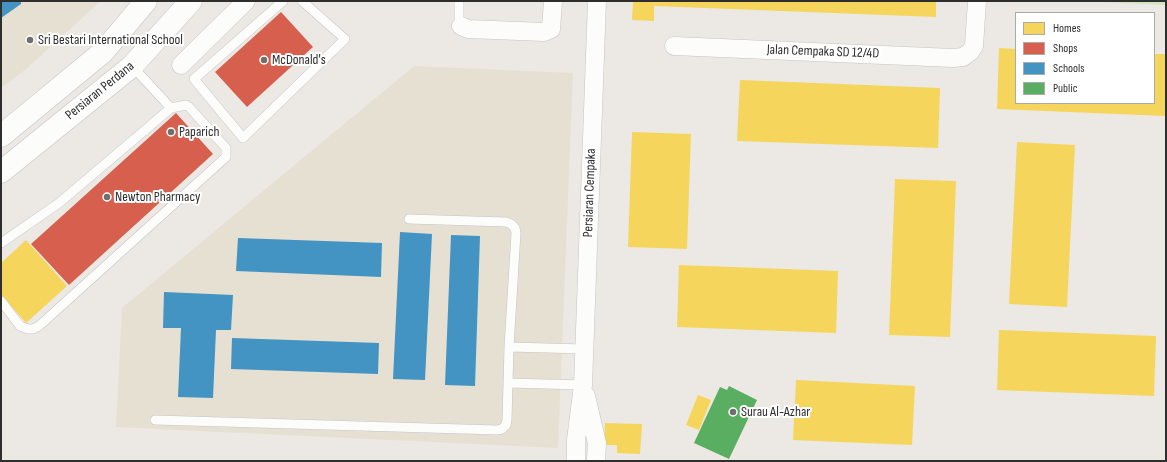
<!DOCTYPE html>
<style>
body{margin:0}
#map{position:relative;width:1167px;height:462px;overflow:hidden;background:#ece8e4;font-family:"Sofia Sans Condensed",sans-serif}
canvas{display:block}
.frame{position:absolute;inset:0;border:2px solid #2e2e2e;pointer-events:none}
.legend{position:absolute;left:1015px;top:12px;width:140px;height:92px;box-sizing:border-box;background:#fff;border:1px solid #ababab;margin:0;padding:5px 7px;list-style:none;font-size:12px;color:#2e2e2e}
.legend li{display:flex;align-items:center;gap:8px;height:20px}
.legend b{width:20px;border:1px solid #ababab}
</style>
<div id="map">
<canvas width="1167" height="462"></canvas>
<div class="frame"></div>
<ul class="legend">
<li><b style="height:11px;background:#f6d55c"></b>Homes</li>
<li><b style="height:11px;background:#d6604d"></b>Shops</li>
<li><b style="height:11px;background:#4393c3"></b>Schools</li>
<li><b style="height:11px;background:#5aae61"></b>Public</li>
</ul>
</div>
<script>
const context = document.querySelector('canvas').getContext('2d');
context.lineJoin = 'round';
function paint(path, color) { context.fillStyle = color; context.fill(path, 'evenodd'); }
const toPath = rows => new Path2D(rows.map(r => 'M' + r).join(''));
function strokePath(path, color, width, dash) { context.strokeStyle = color; context.lineWidth = width; context.lineCap = dash ? 'butt' : 'round'; context.setLineDash(dash || []); context.stroke(path); }
function write(font, color, halo, rows, align = 'center') {
  context.font = font + ' "Sofia Sans Condensed",sans-serif'; context.lineWidth = 4; context.setLineDash([]); context.textBaseline = 'middle'; context.strokeStyle = halo; context.fillStyle = color; for (const [text, x, y, turn = 0] of rows) {
    context.save(); context.translate(x, y); context.rotate((+turn || 0) * Math.PI / 180); context.textAlign = isNaN(turn) ? turn : align; if (halo) context.strokeText(text, 0, 0); context.fillText(text, 0, 0); context.restore();
  }
}
paint(toPath([
 [1,1,101,1,25,70,1,88],
 [414,66,573,73,558,448,116,427,122,308]
]), '#e6e0d3');
paint(toPath([
 [1080,1,1166,1,1166,5]
]), '#cee6be');
paint(toPath([
 [633,1,936,1,936,17,654,6,654,21,632,20],
 [999,48,1016,49,1016,103,1154,103,1154,54,1166,54,1166,116,997,109],
 [740,80,940,88,938,148,737,141],
 [632,132,691,134,687,249,628,247],
 [1017,142,1075,145,1067,307,1009,304],
 [895,179,956,181,950,337,889,335],
 [26,240,67,286,26,323,1,295,1,263],
 [679,265,838,271,836,333,677,327],
 [999,330,1156,336,1154,396,997,390],
 [796,380,915,386,912,445,793,440],
 [698,395,711,400,699,430,686,425],
 [605,423,642,424,640,454,617,453,617,445,604,445]
]), '#f6d55c');
paint(toPath([
 [281,12,313,47,247,107,215,72],
 [176,113,213,154,69,285,31,244]
]), '#d6604d');
paint(toPath([
 [1,1,21,1,21,4,1,18],
 [400,232,432,234,425,380,393,379],
 [451,235,480,236,475,386,445,385],
 [238,238,382,243,381,277,236,271],
 [164,292,233,295,231,330,216,330,213,398,178,397,181,328,163,328],
 [232,338,379,343,378,374,231,369]
]), '#4393c3');
paint(toPath([
 [729,386,757,400,729,459,694,443,720,387,727,390]
]), '#5aae61');
const lane = toPath([
 [283,1,194,79,243,138,345,39,302,1],
 [459,1,459,18,461,26],
 [132,66,171,108],
 [1,243,59,203,171,108,186,105,189,107,226,148,226,157,39,326,33,329,28,329,20,326,1,301],
 [509,347,585,349],
 [508,383,583,385],
 [155,420,497,430,502,429,506,425,507,420,509,347,516,233,515,228,511,224,506,222,409,219]
]);
const street = toPath([
 [461,26,468,29,544,32,551,29,553,1],
 [674,46,953,58,963,57,970,52,974,46,977,1],
 [181,65,246,1],
 [586,396,597,443,596,461],
 [576,461,576,440,583,385,597,1]
]);
const secondary = toPath([
 [1,136,103,52,146,1],
 [1,172,132,66,191,1]
]);
strokePath(lane, '#c5c4c5', 10);
strokePath(street, '#c5c4c5', 19);
strokePath(secondary, '#c5c4c5', 23);
strokePath(lane, '#fcfcfb', 9);
strokePath(street, '#fcfcfb', 18);
strokePath(secondary, '#fcfcfb', 22);
for (const [x, y, r, color] of [
 [30,40,4,"#706f6e"],
 [264,60,4,"#706f6e"],
 [171,132,4,"#706f6e"],
 [107,197,4,"#706f6e"],
 [733,412,4,"#706f6e"]
]) { const dot = new Path2D(); dot.arc(x, y, r, 0, 2 * Math.PI); context.fillStyle = color; context.fill(dot); strokePath(dot, '#fff', 1.5); }
write('14px', '#2e2e2e', '#fff', [
 ["Sri Bestari International School",38,40],
 ["McDonald's",272,60],
 ["Paparich",179,132],
 ["Newton Pharmacy",115,197],
 ["Surau Al-Azhar",741,412]
], 'left');
write('14px', '#2e2e2e', '#fff', [
 ["Jalan Cempaka SD 12/4D",823,52,2],
 ["Persiaran Perdana",100,91,-39],
 ["Persiaran Cempaka",590,193,-88]
]);
</script>
